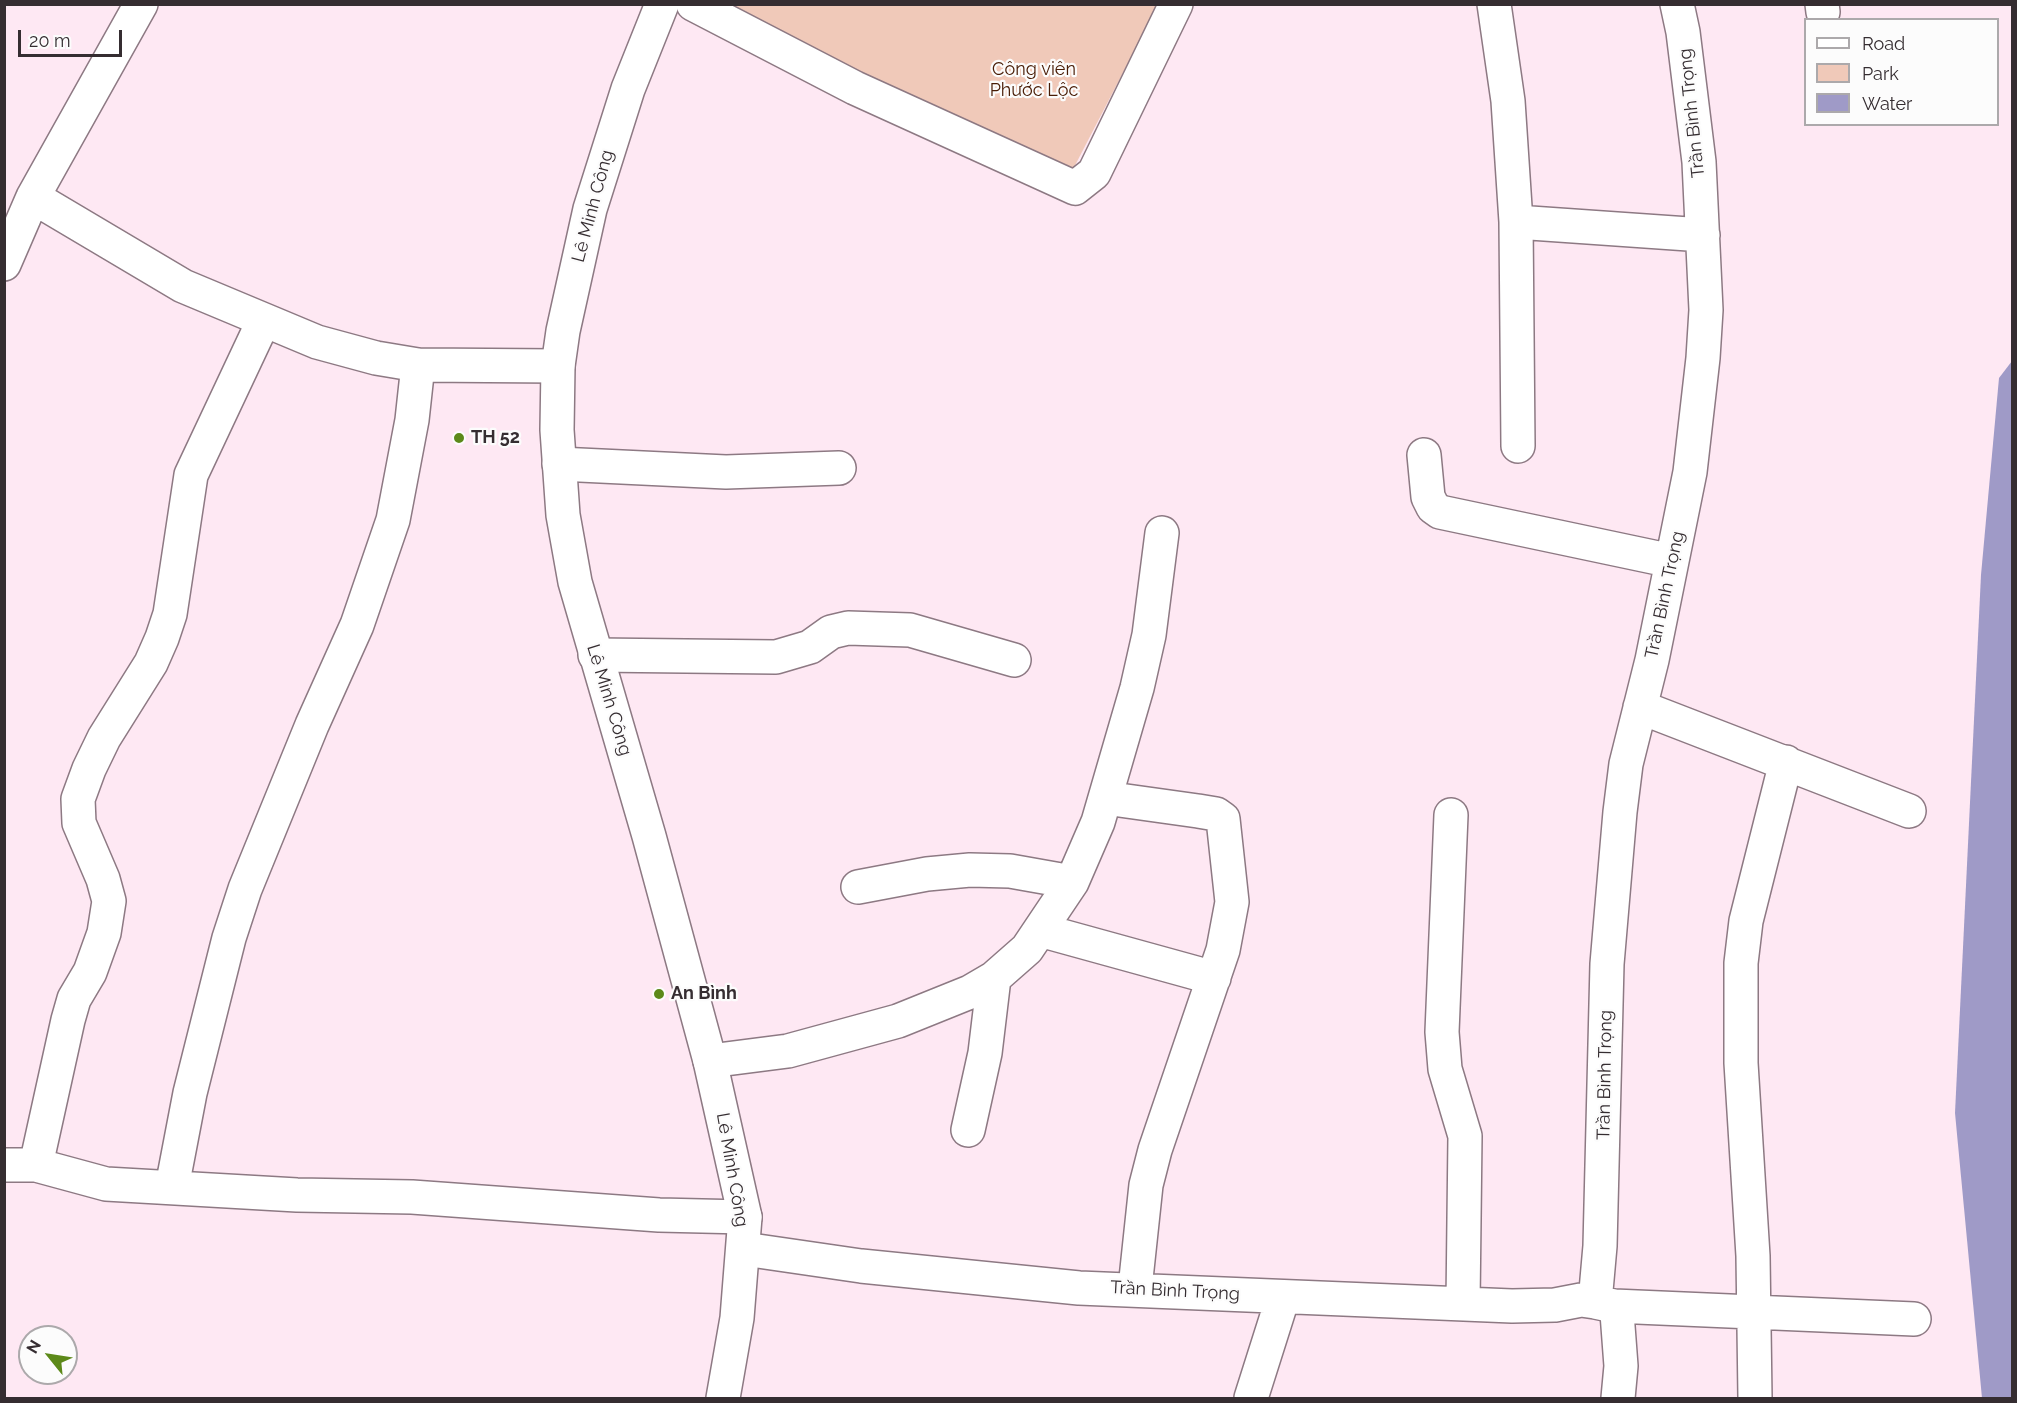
<!DOCTYPE html>
<meta charset="utf-8">
<style>
body{margin:0}
#map{position:relative;width:2017px;height:1403px;overflow:hidden;background:#fee8f3;font-family:Raleway,sans-serif}
canvas{display:block}
.frame{position:absolute;inset:0;border:6px solid #352d31;pointer-events:none}
.legend{position:absolute;left:1804px;top:18px;width:195px;height:108px;box-sizing:border-box;background:#fcfcfc;border:2px solid #aca9ab;margin:0;padding:8px 10px;list-style:none;font-size:18px;color:#352d31}
.legend li{display:flex;align-items:center;gap:12px;height:30px}
.legend b{width:30px;border:2px solid #aca9ab}
.north{position:absolute;left:18px;top:1325px;width:60px;height:60px;box-sizing:border-box;background:#fcfcfc;border:2px solid #aca9ab;border-radius:50%;rotate:300deg;font-size:16px;font-weight:700;line-height:24px;text-align:center;color:#352d31}
.north::after{content:'';display:block;margin:auto;width:21px;height:27px;background:#5c8919;clip-path:polygon(50% 0,100% 100%,50% 72%,0 100%)}
.scale{position:absolute;left:18px;top:30px;width:104px;height:27px;box-sizing:border-box;border:3px solid #352d31;border-top:0;padding-left:8px;font-size:18px;line-height:21px;white-space:nowrap;color:#352d31;-webkit-text-stroke:4px #fcfcfc;paint-order:stroke}
</style>
<div id="map">
<canvas width="2017" height="1403"></canvas>
<div class="frame"></div>
<ul class="legend">
<li><b style="height:8px;background:#fff"></b>Road</li>
<li><b style="height:16px;background:#f0c9b9"></b>Park</li>
<li><b style="height:16px;background:#9f9ac7"></b>Water</li>
</ul>
<div class="north">N</div>
<div class="scale">20 m</div>
</div>
<script>
const context = document.querySelector('canvas').getContext('2d');
context.lineJoin = 'round';
function paint(path, color) { context.fillStyle = color; context.fill(path, 'evenodd'); }
const toPath = rows => new Path2D(rows.map(r => 'M' + r).join(''));
function strokePath(path, color, width, dash) { context.strokeStyle = color; context.lineWidth = width; context.lineCap = dash ? 'butt' : 'round'; context.setLineDash(dash || []); context.stroke(path); }
function write(font, color, halo, rows, align = 'center') {
  context.font = font + ' Raleway,sans-serif'; context.lineWidth = 4.5; context.setLineDash([]); context.textBaseline = 'middle'; context.strokeStyle = halo; context.fillStyle = color; for (const [text, x, y, turn = 0] of rows) {
    context.save(); context.translate(x, y); context.rotate((+turn || 0) * Math.PI / 180); context.textAlign = isNaN(turn) ? turn : align; if (halo) context.strokeText(text, 0, 0); context.fillText(text, 0, 0); context.restore();
  }
}
paint(toPath([
 [696,5,1158,5,1068,179]
]), '#f0c9b9');
paint(toPath([
 [2012,361,2012,1398,1982,1398,1955,1113,1981,575,1999,378]
]), '#9f9ac7');
const street = toPath([
 [693,4,855,88,1075,188,1094,173,1176,4],
 [1494,4,1508,101,1516,222,1518,446],
 [1822,4,1823,12],
 [33,197,183,286,317,342,376,358,418,365,558,366],
 [1516,222,1703,235],
 [4,264,33,197,141,4],
 [1424,455,1428,497,1433,507,1440,512,1672,561],
 [559,464,726,472,839,468],
 [595,655,776,657,810,647,831,632,848,628,910,630,1014,660],
 [1640,707,1909,811],
 [1105,798,1198,811,1216,814,1223,819,1232,902,1223,950,1155,1150,1146,1185,1135,1288],
 [1451,815,1442,1032,1445,1069,1465,1136,1463,1303],
 [858,887,927,874,970,870,1010,871,1072,882],
 [1040,930,1214,978],
 [710,1061,788,1051,898,1021,970,992,994,978,1027,949,1072,882,1098,822,1137,688,1149,635,1162,533],
 [968,1130,985,1053,994,978],
 [4,1165,36,1165,106,1184,297,1195,412,1197,659,1215,745,1217],
 [36,1165,68,1020,74,999,90,972,104,933,109,901,103,879,79,823,78,799,89,769,104,738,151,663,162,638,170,614,191,475,263,322],
 [172,1187,190,1093,229,938,245,889,312,725,357,625,393,520,412,420,418,365],
 [744,1249,861,1266,1079,1288,1512,1306,1555,1305,1581,1300,1595,1302,1600,1246,1607,964,1620,812,1626,764,1652,660,1690,472,1703,358,1706,310,1699,162,1683,32,1677,4],
 [1595,1302,1614,1306,1617,1313,1621,1366,1618,1398],
 [1614,1306,1914,1319],
 [1251,1398,1283,1297],
 [1755,1398,1753,1256,1741,1063,1741,963,1746,921,1786,762]
]);
const secondary = toPath([
 [662,4,628,89,590,209,563,331,558,366,557,430,563,515,575,582,649,836,710,1061,745,1217,737,1318,723,1398]
]);
strokePath(street, '#8d7983', 36);
strokePath(secondary, '#8d7983', 36);
strokePath(street, '#fff', 33);
strokePath(secondary, '#fff', 33);
for (const [x, y, r, color] of [
 [459,438,6,"#5c8919"],
 [659,994,6,"#5c8919"]
]) { const dot = new Path2D(); dot.arc(x, y, r, 0, 2 * Math.PI); context.fillStyle = color; context.fill(dot); strokePath(dot, '#fcfcfc', 2); }
write('18px', '#491c05', '#fcfcfc', [
 ["Công viên",1034,70],
 ["Phước Lộc",1034,91]
]);
write('18px', '#352d31', '#fcfcfc', [
 ["Trần Bình Trọng",1692,113,-96],
 ["Lê Minh Công",593,206,-75],
 ["Trần Bình Trọng",1665,595,-78],
 ["Lê Minh Công",609,700,73],
 ["Trần Bình Trọng",1605,1075,-89],
 ["Lê Minh Công",732,1170,80],
 ["Trần Bình Trọng",1175,1291,3]
]);
write('bold 18px', '#352d31', '#fcfcfc', [
 ["TH 52",471,438],
 ["An Bình",671,994]
], 'left');
</script>
